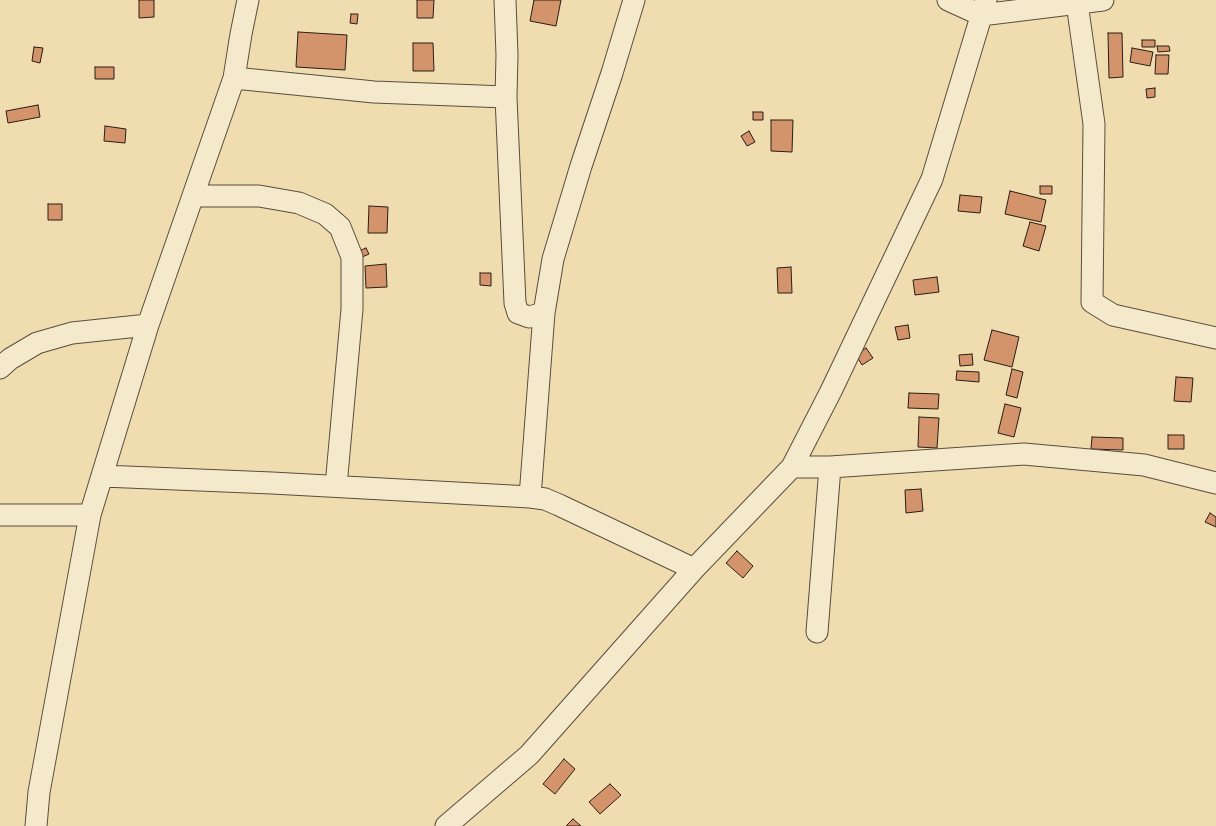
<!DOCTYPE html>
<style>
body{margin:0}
canvas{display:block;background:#efddb0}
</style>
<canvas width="1216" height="826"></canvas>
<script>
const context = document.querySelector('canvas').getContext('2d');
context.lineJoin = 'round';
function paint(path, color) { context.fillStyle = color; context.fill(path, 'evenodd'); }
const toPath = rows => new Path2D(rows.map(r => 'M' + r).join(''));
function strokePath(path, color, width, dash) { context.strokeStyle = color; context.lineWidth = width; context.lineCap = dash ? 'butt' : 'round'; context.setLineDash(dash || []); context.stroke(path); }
const building = toPath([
 [139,0,154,0,154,17,139,18,139,0],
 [417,0,434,0,433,18,417,18,417,0],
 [534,0,561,0,556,26,530,21,534,0],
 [351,14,358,14,357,24,350,23,351,14],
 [298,32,347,35,345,70,296,67,298,32],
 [1108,33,1122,33,1123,77,1109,78,1108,33],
 [1142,40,1155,40,1155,47,1142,47,1142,40],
 [413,43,433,43,434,71,413,71,413,43],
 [1157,46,1169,46,1170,51,1158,52,1157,46],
 [34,47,43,48,40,63,32,61,34,47],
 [1132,48,1153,52,1150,66,1130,62,1132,48],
 [1156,55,1169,55,1168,74,1155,74,1156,55],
 [95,67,114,67,114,79,95,79,95,67],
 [1155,88,1155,97,1147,98,1146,89,1155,88],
 [38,105,40,117,8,123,6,111,38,105],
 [753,112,763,112,763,120,753,120,753,112],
 [771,120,793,120,792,152,771,151,771,120],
 [105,126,126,129,125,143,104,141,105,126],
 [749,131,755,142,747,146,741,136,749,131],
 [1040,186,1052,186,1052,194,1040,194,1040,186],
 [1010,191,1046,200,1041,222,1005,214,1010,191],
 [960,195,982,197,980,213,958,211,960,195],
 [48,204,62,204,62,220,48,220,48,204],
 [369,206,388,207,387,233,368,233,369,206],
 [1030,222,1046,226,1039,251,1023,246,1030,222],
 [366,248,369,254,362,257,359,251,366,248],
 [386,264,387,287,366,288,365,266,386,264],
 [791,267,792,293,778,293,777,268,791,267],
 [480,273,491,273,491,286,480,285,480,273],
 [937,277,939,292,915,295,913,280,937,277],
 [908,325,910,338,898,340,895,327,908,325],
 [992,330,1019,337,1012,367,984,360,992,330],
 [866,348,873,358,862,365,856,355,866,348],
 [972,354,973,365,960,366,959,355,972,354],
 [1012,369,1023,372,1017,398,1006,395,1012,369],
 [957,371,979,372,979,382,956,380,957,371],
 [1176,377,1193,378,1191,402,1174,401,1176,377],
 [909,393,939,394,938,409,908,408,909,393],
 [1005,404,1021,408,1014,437,998,433,1005,404],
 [919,417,939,418,937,448,918,447,919,417],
 [1168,435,1184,435,1184,449,1168,449,1168,435],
 [1092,437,1123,438,1123,450,1091,449,1092,437],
 [921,489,923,511,906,513,905,490,921,489],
 [1210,513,1216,517,1216,527,1205,522,1210,513],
 [737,551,753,566,743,578,726,563,737,551],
 [564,759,575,769,555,794,543,784,564,759],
 [610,784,621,795,600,814,589,802,610,784],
 [573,819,581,826,566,826,573,819]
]);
paint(building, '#d4946b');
strokePath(building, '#2a1c17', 1);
const minor = toPath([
 [505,0,507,55,506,97,515,303,518,313,529,317,544,313],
 [948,0,981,15,1103,0],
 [1077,3,1094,124,1092,302,1113,315,1216,338],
 [234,78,374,92,506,97],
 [193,196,259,196,299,203,325,214,340,227,352,257,352,309,336,486],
 [0,368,10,359,37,343,72,333,148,325],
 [792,467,830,467,1024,454,1144,465,1216,483],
 [103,476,272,483,530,497,545,499,559,505,694,569],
 [530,497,544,313,553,259,581,166,612,73,634,0],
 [0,515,90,515],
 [817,632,830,467],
 [36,826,39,792,90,515,148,325,234,78,241,34,248,0],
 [446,826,529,755,694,569,792,467,831,391,932,179,986,0]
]);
strokePath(minor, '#5b4c3d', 23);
strokePath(minor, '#f5e9cc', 21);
</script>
